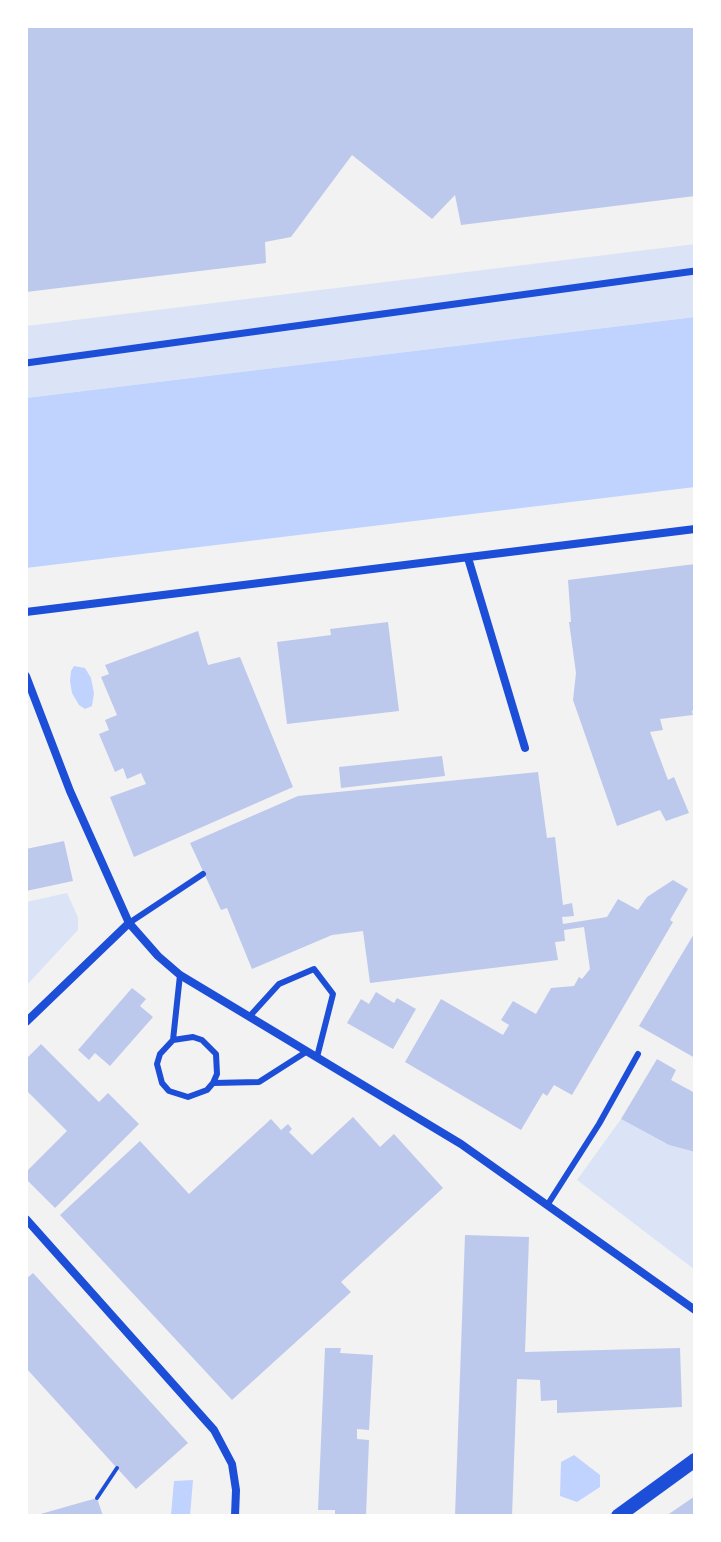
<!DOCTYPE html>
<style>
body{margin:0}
#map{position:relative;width:721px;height:1542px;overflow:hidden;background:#f2f2f2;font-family:Rubik,sans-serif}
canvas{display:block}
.frame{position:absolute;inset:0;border:28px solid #fff;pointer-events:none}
</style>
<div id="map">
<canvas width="721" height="1542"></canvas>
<div class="frame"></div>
</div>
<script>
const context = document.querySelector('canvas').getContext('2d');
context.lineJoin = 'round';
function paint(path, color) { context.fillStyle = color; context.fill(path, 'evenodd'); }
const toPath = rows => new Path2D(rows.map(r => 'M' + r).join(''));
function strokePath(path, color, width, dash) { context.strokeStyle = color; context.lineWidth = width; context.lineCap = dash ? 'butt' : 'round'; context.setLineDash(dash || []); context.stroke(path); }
paint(toPath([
 [695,244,695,317,26,398,26,326],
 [67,893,78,917,78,930,26,986,26,902],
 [621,1119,669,1145,695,1152,695,1270,577,1180]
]), '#dbe4f7');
paint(toPath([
 [695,317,695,487,26,568,26,398],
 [74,666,85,668,91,678,94,693,92,706,85,709,79,705,72,693,70,681,71,671],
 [574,1455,600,1475,600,1487,577,1502,560,1496,561,1462],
 [193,1480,190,1516,171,1515,174,1481]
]), '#bfd3fe');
paint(toPath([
 [26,26,695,26,695,196,461,225,455,195,432,219,352,155,291,237,265,242,266,263,26,292],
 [695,564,695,710,692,711,693,715,660,719,663,730,650,732,668,780,674,777,689,813,666,821,660,810,617,826,573,700,576,673,569,622,571,622,568,580],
 [388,622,399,711,287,724,277,642,331,635,330,629],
 [198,631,208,665,240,657,293,787,134,857,110,797,146,784,141,773,127,779,123,768,115,772,99,734,109,730,105,720,117,715,101,677,109,674,105,665],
 [442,756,445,776,341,788,339,767],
 [538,772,547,838,555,837,563,905,572,903,574,916,562,917,563,924,607,917,618,899,638,910,647,897,673,880,688,889,670,920,673,922,572,1095,554,1085,547,1096,543,1093,521,1130,405,1062,441,999,503,1035,509,1025,501,1020,513,1001,536,1014,551,988,574,986,579,977,582,979,590,969,584,927,564,930,565,941,555,942,558,960,370,983,363,931,332,935,252,969,227,908,221,910,190,843,298,796],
 [64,841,73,881,26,891,26,849],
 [695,932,695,1058,639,1026],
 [132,988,146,999,140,1006,153,1017,110,1066,95,1053,89,1060,78,1050],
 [376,992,394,1003,397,998,416,1009,393,1049,347,1023,361,999,369,1004],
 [41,1044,99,1102,108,1093,139,1124,55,1208,26,1179,26,1172,67,1131,26,1090,26,1059],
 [657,1059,676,1070,671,1080,695,1093,695,1152,669,1145,621,1119],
 [353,1117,380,1147,394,1134,443,1188,341,1282,351,1292,232,1400,60,1215,140,1141,189,1194,271,1119,281,1130,288,1124,292,1129,289,1132,312,1155],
 [465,1235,529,1237,525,1352,680,1348,682,1407,557,1413,557,1400,541,1401,540,1380,517,1379,512,1516,455,1516],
 [33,1273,188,1443,136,1489,26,1368,26,1279],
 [325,1348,341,1348,340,1353,373,1355,369,1430,357,1429,357,1439,369,1440,366,1516,335,1514,335,1510,318,1510],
 [695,1496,695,1516,666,1516],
 [97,1498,103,1516,37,1516,37,1515]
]), '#bdc9ec');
strokePath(toPath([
 [97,1498,117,1468]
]), '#1d4ed8', 4);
strokePath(toPath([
 [129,923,203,874],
 [249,1017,279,984,314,969,333,994,317,1057],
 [173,1040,180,975],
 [213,1083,217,1074,216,1054,202,1040,193,1037,173,1040,160,1054,157,1064,162,1083,169,1091,188,1097,207,1090,213,1083,259,1082,306,1052],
 [548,1204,599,1124,638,1054]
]), '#1d4ed8', 6);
strokePath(toPath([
 [26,363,695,271]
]), '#1d4ed8', 7);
strokePath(toPath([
 [468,558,525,748],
 [26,612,695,529],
 [26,676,70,791,129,923,158,956,180,975,461,1144,695,1310],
 [26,1022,129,923],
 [26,1219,214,1430,232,1464,236,1490,235,1516]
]), '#1d4ed8', 8);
strokePath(toPath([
 [618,1516,695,1460]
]), '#1d4ed8', 14);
</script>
